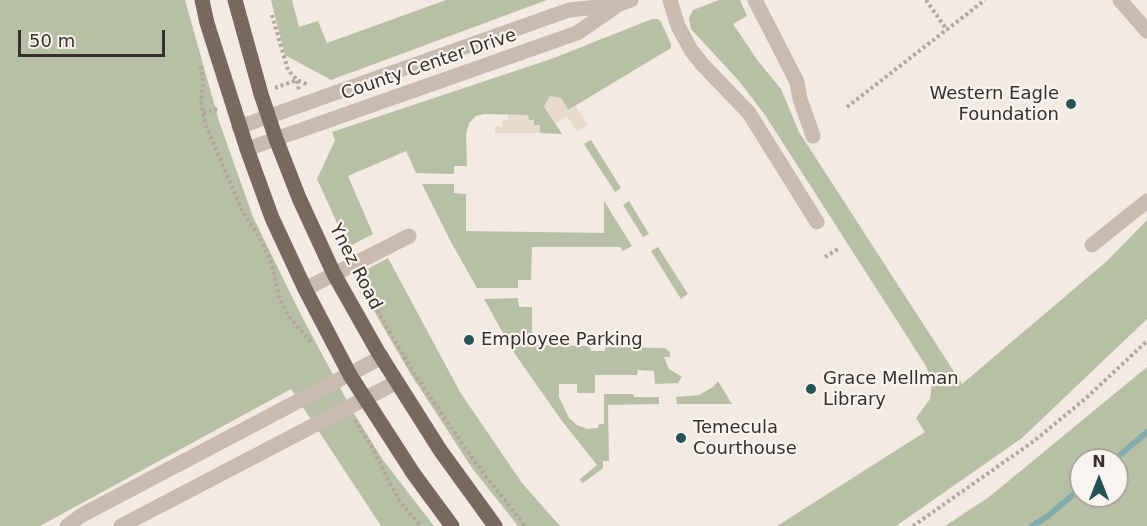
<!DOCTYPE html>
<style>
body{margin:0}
#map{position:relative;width:1147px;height:526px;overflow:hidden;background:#f2eae3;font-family:"DejaVu Sans",sans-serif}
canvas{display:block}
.north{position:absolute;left:1069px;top:448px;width:60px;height:60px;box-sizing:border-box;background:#f9f4ef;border:2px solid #aca6a1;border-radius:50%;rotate:0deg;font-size:16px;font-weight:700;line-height:24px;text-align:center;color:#39302d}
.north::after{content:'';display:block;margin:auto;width:21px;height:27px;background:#265456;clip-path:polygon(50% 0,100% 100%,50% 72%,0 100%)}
.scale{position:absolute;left:18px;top:30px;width:147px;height:27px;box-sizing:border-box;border:3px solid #39302d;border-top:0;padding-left:8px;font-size:18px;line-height:21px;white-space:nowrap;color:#39302d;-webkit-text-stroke:4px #f9f4ef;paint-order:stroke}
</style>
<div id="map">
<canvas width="1147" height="526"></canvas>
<div class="north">N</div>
<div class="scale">50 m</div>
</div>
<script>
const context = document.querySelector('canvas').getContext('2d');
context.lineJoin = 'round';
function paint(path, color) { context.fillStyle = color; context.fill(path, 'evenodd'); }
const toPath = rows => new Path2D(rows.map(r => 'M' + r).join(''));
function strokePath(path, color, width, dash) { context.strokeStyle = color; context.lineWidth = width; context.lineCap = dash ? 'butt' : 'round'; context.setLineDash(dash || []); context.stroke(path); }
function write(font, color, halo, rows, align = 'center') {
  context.font = font + ' "DejaVu Sans",sans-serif'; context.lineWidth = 4.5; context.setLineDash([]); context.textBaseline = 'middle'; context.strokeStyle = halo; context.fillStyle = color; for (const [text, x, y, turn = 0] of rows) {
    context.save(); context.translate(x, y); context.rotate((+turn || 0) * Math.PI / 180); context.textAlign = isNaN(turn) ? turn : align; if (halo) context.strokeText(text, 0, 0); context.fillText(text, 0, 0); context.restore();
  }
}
paint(toPath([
 [0,0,185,0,219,121,253,217,300,313,353,412,383,460,434,526,381,526,291,389,40,526,0,526],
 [271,0,292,0,299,27,318,21,327,43,446,0,547,0,331,80,285,55],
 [719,0,740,0,747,16,733,24,758,61,781,89,799,132,962,384,1107,261,1147,220,1147,319,1022,438,896,526,777,526,925,432,916,418,930,399,932,383,926,366,765,115,739,81,691,29,689,18,693,10],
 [652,19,658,19,661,22,671,44,671,48,568,110,561,98,544,106,562,134,540,133,540,125,534,125,528,120,528,115,484,114,476,116,469,123,466,134,467,166,454,166,454,174,416,173,406,151,348,176,373,234,348,247,317,179,335,140,332,132,554,58],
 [591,140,621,188,615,192,584,144],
 [422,184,454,184,454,193,466,194,466,231,604,233,604,201,632,246,623,251,620,247,532,247,531,280,518,280,518,288,477,288,451,242],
 [629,201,649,234,643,237,623,205],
 [658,247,688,294,681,299,651,251],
 [388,258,460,392,522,483,560,526,518,526,472,468,410,373,359,285,359,279,364,271],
 [518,298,519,307,532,307,532,345,590,346,591,351,605,351,605,347,664,348,670,352,670,357,664,357,669,369,682,377,678,383,655,384,654,371,638,370,637,375,595,375,595,393,577,393,577,384,559,384,559,397,569,418,577,425,587,429,598,428,599,424,604,424,604,394,633,394,634,397,659,397,659,404,608,405,609,461,603,461,603,468,583,483,581,482,580,479,597,465,562,421,515,354,484,299],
 [1147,367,1147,526,945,526,989,497],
 [1081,460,1117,460,1117,496,1081,496],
 [718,381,732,404,677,404,676,397,699,395,713,387]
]), '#b7c0a4');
paint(toPath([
 [550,96,561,98,568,110,576,106,588,125,577,132,567,116,555,124,544,106],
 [508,115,528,115,529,120,534,120,534,125,540,125,540,133,495,133,495,126,502,126,502,120,508,120]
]), '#e8dbcc');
strokePath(toPath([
 [1114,460,1147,432],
 [1032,526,1048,516,1081,488]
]), '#84abac', 6);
strokePath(toPath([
 [926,0,947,30],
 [272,15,288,70,297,80,309,85],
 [201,66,203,85,201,104,205,123,242,211,258,235,271,262,280,300,290,318,312,343],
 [275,88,297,80,299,91],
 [847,107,985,0],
 [203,113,217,109],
 [825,257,838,249],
 [359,279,413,372,477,465,525,526],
 [355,420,373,449,389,482,401,503,421,526],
 [913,526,1034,441,1085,399,1147,341]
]), '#b5a59a', 4, [3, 3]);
strokePath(toPath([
 [670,0,678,26,691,50,702,64,749,113,817,222],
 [755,0,797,82,800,99,813,136],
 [1120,0,1147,31],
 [239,127,569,10,617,5,631,0],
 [247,149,577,33,615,7],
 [1092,245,1147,201],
 [305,289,409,236],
 [67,526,82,515,382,357],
 [121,526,397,382]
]), '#c9bbaf', 15);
strokePath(toPath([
 [202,0,207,23,247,149,272,218,305,289,350,375,413,473,452,526],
 [235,0,261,94,276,139,299,198,334,274,378,352,440,450,495,526]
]), '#79685f', 15);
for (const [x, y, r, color] of [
 [1071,104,6,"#265456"],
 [469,340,6,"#265456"],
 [811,389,6,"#265456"],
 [681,438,6,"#265456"]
]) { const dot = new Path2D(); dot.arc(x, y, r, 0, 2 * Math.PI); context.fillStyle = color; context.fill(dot); strokePath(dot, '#f9f4ef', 2); }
write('18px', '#39302d', '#f9f4ef', [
 ["County Center Drive",429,65,-19],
 ["Ynez Road",355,267,63]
]);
write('18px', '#39302d', '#f9f4ef', [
 ["Western Eagle",1059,94,"right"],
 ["Foundation",1059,115,"right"],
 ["Employee Parking",481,340],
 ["Grace Mellman",823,379],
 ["Library",823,400],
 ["Temecula",693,428],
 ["Courthouse",693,449]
], 'left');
</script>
